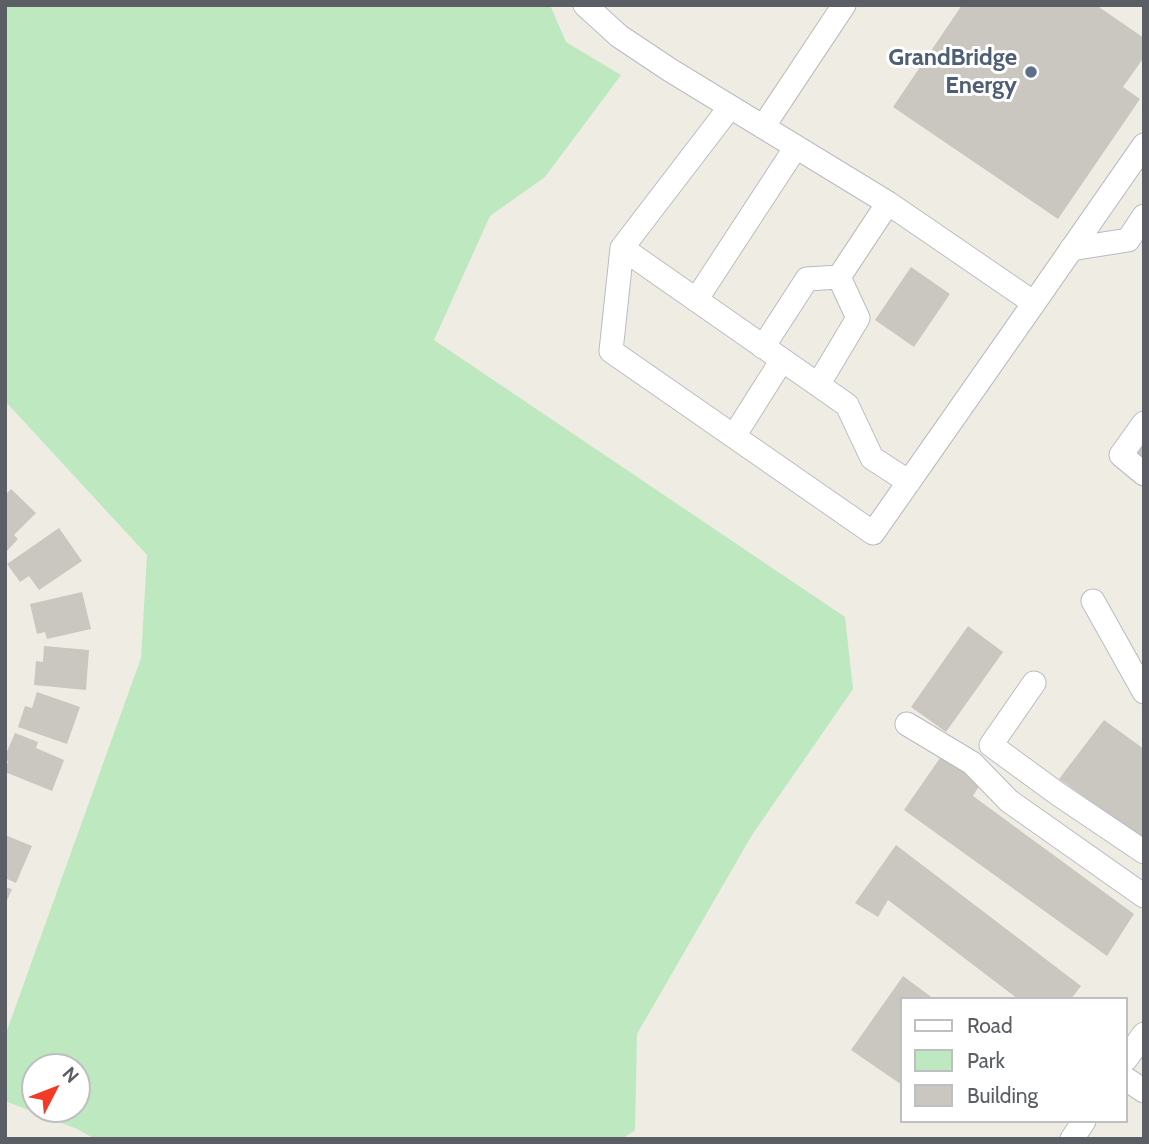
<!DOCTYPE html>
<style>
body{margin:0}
#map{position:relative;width:1149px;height:1144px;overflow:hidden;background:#efede3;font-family:Cabin,sans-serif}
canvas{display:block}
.frame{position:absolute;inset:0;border:7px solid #5b5f65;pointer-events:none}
.legend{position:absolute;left:900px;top:997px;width:228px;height:126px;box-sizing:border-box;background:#fff;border:2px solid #bdbfc1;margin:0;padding:9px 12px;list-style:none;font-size:21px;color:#5b5f65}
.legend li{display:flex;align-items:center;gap:14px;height:35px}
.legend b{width:35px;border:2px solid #bdbfc1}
.north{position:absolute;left:21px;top:1053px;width:70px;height:70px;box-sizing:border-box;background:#fff;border:2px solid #bdbfc1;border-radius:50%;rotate:48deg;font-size:19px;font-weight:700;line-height:28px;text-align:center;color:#5b5f65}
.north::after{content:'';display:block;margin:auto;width:24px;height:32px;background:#f23a26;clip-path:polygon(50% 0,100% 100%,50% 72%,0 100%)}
</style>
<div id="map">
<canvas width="1149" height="1144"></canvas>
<div class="frame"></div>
<ul class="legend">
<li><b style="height:9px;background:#fff"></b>Road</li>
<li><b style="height:19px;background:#bee8bf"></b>Park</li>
<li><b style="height:19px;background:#cac6c0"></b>Building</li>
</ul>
<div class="north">N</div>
</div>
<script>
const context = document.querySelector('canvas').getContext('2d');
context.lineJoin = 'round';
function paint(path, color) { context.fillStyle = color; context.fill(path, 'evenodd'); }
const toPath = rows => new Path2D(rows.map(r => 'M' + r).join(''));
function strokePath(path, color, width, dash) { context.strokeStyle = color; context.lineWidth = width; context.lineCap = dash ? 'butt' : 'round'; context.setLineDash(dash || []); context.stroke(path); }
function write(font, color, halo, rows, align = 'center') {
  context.font = font + ' Cabin,sans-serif'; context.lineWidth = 6; context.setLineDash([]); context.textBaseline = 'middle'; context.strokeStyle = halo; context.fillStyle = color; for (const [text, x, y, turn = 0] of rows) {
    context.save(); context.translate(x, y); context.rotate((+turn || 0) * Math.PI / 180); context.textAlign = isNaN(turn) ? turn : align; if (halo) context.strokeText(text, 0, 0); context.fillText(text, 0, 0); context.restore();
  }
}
paint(toPath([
 [5,5,550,5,566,42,621,75,545,177,490,216,434,340,845,617,853,689,752,835,637,1034,635,1130,622,1139,95,1139,77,1129,5,1101,5,1036,141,658,147,555,5,401],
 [35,1067,77,1067,77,1109,35,1109]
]), '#bee8bf');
paint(toPath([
 [962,5,1096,5,1144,38,1144,57,1123,87,1140,99,1058,219,893,107],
 [911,267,950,294,914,347,875,320],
 [1144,444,1144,458,1137,453],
 [11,489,36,513,14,535,18,539,5,553,5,495],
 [59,528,82,561,39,590,29,576,20,582,7,564],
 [82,592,91,629,47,639,45,632,37,634,30,604],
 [968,626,1003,652,946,732,911,707],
 [44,646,89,650,86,690,34,685,36,661,43,662],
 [37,692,80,707,67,744,18,727,25,706,32,708],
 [1104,720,1144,749,1144,839,1059,779],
 [15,733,38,742,36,748,64,760,52,791,5,772,8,761,5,760,5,756],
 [942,755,981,783,973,796,1134,914,1107,956,904,810],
 [5,835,32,846,16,883,5,878],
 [896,845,1081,986,1071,999,1018,999,888,900,878,917,855,903],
 [5,887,12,889,5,905],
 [903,976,934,999,902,999,902,1085,851,1050]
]), '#cac6c0');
const minor = toPath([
 [585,5,619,36,670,70,888,203,1034,303,1144,145],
 [730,107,622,248,611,351,873,533,1034,303],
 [763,127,844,5],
 [622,248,847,405,872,458,909,482],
 [1071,249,1128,240,1144,216],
 [696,300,796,147],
 [763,347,807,279,839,277,888,203],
 [818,385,858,318,839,277],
 [1144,423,1121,455,1144,474],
 [734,436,782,360],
 [1093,601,1144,692],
 [1034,683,991,745,1058,794,1144,852],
 [907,724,972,763,1009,801,1144,896],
 [1126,1059,1144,1034],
 [1126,1079,1144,1091],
 [1072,1139,1084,1121]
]);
strokePath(minor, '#b8bbc0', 25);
strokePath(minor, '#fff', 23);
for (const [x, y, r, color] of [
 [1031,72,7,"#5c6f8a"]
]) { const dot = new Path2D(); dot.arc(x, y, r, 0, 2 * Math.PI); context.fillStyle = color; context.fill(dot); strokePath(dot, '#fff', 2.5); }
write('bold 24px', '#4e5e75', '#fff', [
 ["GrandBridge",1017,58],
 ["Energy",1017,86]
], 'right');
</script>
